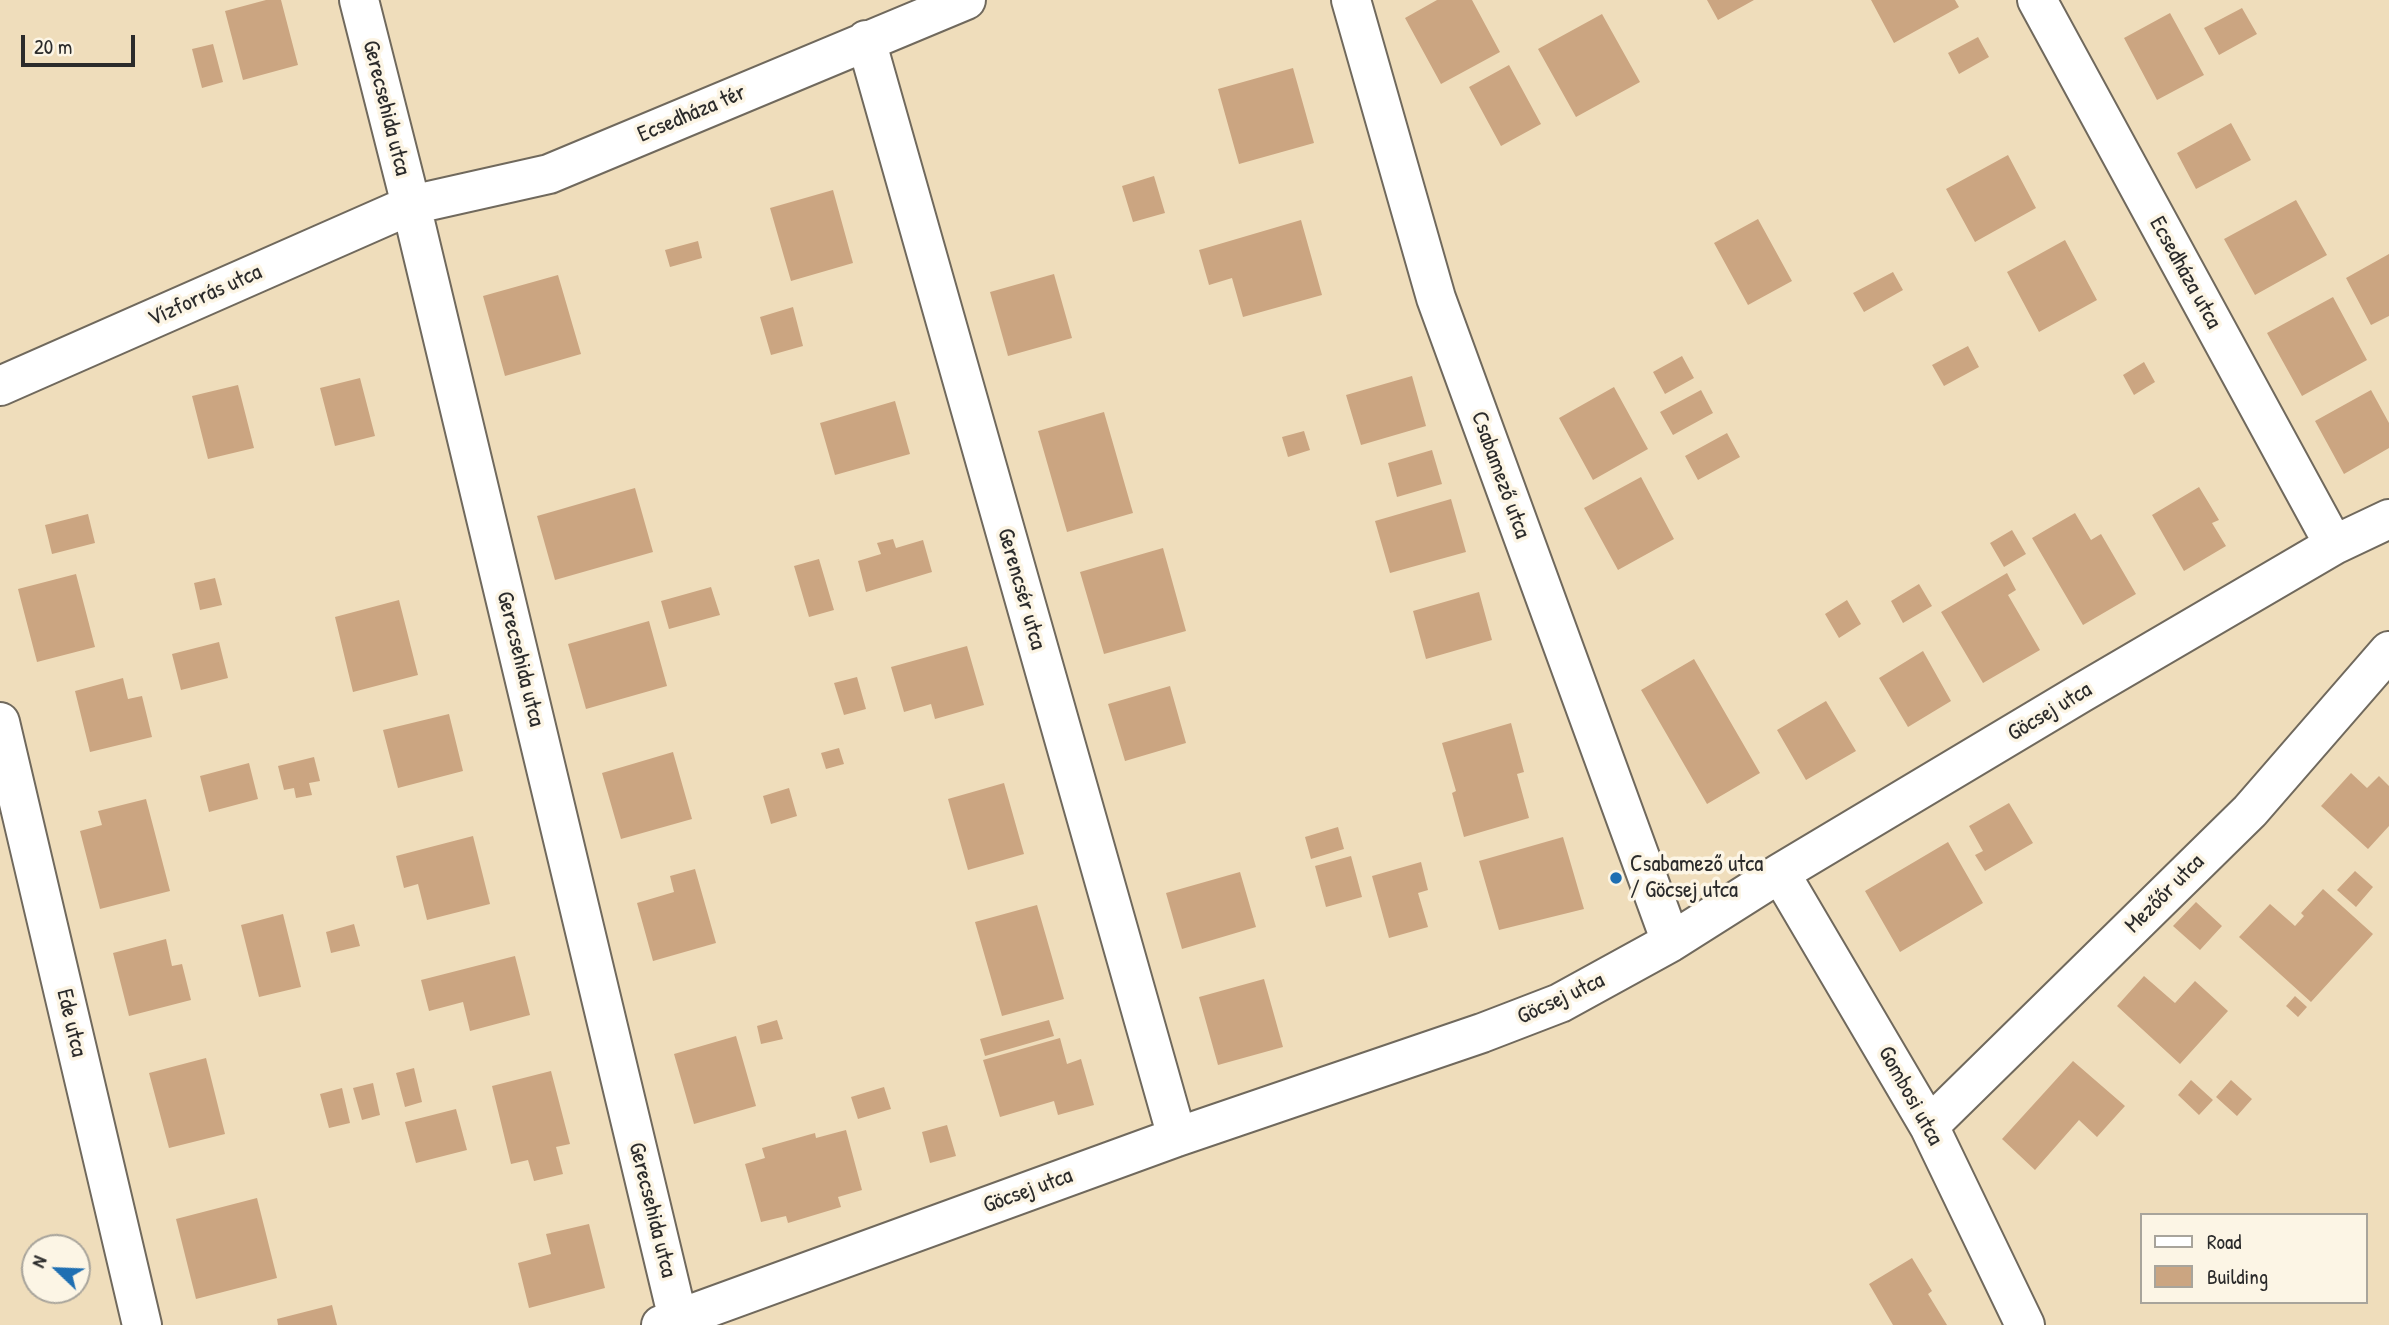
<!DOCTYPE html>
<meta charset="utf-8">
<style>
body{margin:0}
#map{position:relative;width:2389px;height:1325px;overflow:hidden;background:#efddbb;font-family:"Patrick Hand",sans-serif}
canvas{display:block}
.legend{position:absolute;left:2140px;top:1213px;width:228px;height:91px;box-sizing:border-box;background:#fcf5e5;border:2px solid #a8a49b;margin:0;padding:9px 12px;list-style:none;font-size:21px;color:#2b2b2b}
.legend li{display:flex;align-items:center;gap:14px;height:35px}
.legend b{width:35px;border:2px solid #a8a49b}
.north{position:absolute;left:21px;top:1234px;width:70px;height:70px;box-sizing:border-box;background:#fcf5e5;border:2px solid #a8a49b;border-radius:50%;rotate:293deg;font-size:19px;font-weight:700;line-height:28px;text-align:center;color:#2b2b2b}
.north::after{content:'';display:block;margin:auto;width:24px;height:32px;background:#1f6fb2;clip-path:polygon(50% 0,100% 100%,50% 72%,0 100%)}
.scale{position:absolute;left:21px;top:35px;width:114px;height:32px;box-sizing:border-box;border:4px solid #2b2b2b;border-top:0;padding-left:9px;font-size:21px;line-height:24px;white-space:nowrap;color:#2b2b2b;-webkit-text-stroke:5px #fcf5e5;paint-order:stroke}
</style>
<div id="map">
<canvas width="2389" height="1325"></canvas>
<ul class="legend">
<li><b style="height:9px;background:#fff"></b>Road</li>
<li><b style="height:19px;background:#cba581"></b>Building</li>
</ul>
<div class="north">N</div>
<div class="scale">20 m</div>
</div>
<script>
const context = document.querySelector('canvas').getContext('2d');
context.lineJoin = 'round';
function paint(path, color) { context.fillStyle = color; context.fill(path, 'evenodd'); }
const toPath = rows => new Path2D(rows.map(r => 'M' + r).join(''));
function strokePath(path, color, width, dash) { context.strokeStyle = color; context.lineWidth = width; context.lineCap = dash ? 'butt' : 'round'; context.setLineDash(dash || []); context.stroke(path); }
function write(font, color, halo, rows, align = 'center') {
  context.font = font + ' "Patrick Hand",sans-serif'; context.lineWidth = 7; context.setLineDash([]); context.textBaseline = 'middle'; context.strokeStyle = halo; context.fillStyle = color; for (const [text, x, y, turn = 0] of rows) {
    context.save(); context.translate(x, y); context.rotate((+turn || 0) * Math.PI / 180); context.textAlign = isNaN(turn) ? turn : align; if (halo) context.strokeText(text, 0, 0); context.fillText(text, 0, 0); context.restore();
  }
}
paint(toPath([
 [266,0,281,0,298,65,243,80,225,11],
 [1437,0,1472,0,1500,52,1441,84,1405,18],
 [1707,0,1754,0,1718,20],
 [1871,0,1955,0,1959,7,1894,43],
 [2242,8,2257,34,2219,55,2204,28],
 [2170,13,2204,75,2157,100,2124,38],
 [1602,14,1640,82,1576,117,1538,49],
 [1978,37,1989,57,1959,74,1948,53],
 [213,44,223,82,202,88,192,49],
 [1509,65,1541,124,1501,146,1469,87],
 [1293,68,1314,143,1239,164,1218,89],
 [2231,123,2251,160,2196,189,2177,153],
 [2008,155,2036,208,1975,242,1946,189],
 [1154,176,1165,213,1133,222,1122,186],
 [833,190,853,263,791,281,770,208],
 [2296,200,2327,255,2255,295,2224,239],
 [1758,219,1792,281,1748,305,1714,243],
 [1301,220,1322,295,1243,317,1232,278,1209,285,1199,250],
 [2065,240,2097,300,2039,332,2007,272],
 [698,241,702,258,670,267,665,250],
 [2389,254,2389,316,2371,325,2346,278],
 [1893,272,1903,290,1864,312,1853,293],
 [1054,274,1072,338,1008,356,990,292],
 [558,275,581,354,505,376,483,296],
 [2333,297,2367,360,2302,396,2267,333],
 [793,307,803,346,771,355,760,317],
 [1968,346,1979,367,1944,386,1932,365],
 [1682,356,1694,378,1665,394,1653,372],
 [2144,362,2155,382,2134,395,2123,375],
 [1412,376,1426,426,1361,445,1346,395],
 [360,378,375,436,335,446,320,388],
 [238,385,254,448,208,459,192,396],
 [1614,387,1648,449,1593,480,1559,418],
 [1701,390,1713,413,1673,435,1660,412],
 [2371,390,2389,423,2389,448,2344,474,2315,421],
 [895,401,910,454,835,475,820,423],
 [1104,412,1133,513,1067,532,1038,431],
 [1304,431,1310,450,1288,457,1282,437],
 [1727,433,1740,457,1698,480,1685,456],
 [1432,450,1442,484,1397,497,1388,463],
 [1641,477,1674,539,1618,570,1584,508],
 [2199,487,2219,520,2212,523,2226,546,2184,571,2152,515],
 [635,488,653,552,555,580,537,516],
 [1451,499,1466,552,1390,573,1375,521],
 [2075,513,2091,540,2101,534,2136,594,2083,625,2032,538],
 [88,514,95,543,52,554,45,525],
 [2012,530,2026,554,2004,567,1990,543],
 [893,539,896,548,923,540,932,572,866,592,858,561,881,554,877,543],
 [1163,548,1186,631,1104,654,1080,572],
 [819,559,834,610,809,617,794,566],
 [2007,573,2016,590,2008,595,2040,650,1983,683,1941,612],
 [76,574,95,647,37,662,18,589],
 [215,578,222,605,200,610,194,583],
 [1919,584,1932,606,1903,623,1891,601],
 [711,587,720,615,669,629,661,601],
 [1479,592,1492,640,1426,659,1413,611],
 [399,600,418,675,353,692,335,617],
 [1847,600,1861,624,1839,638,1825,614],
 [649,621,667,686,586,709,568,644],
 [219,642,228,678,181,690,172,654],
 [967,646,984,705,935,719,931,704,904,712,891,667],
 [1923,651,1951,701,1908,727,1879,678],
 [1694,659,1760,773,1707,804,1641,690],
 [857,677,866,709,844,715,834,683],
 [123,678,128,699,142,696,152,737,90,752,75,691],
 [1170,686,1186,743,1125,761,1108,704],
 [1826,701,1856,751,1806,780,1777,730],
 [449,714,463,771,398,788,383,730],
 [1511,723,1524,772,1517,774,1529,818,1464,837,1452,793,1456,791,1442,743],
 [839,748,844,764,826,769,821,753],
 [673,752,692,819,621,839,602,773],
 [314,757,320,781,309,783,312,795,296,798,294,788,284,790,278,766],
 [249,763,258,799,209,812,200,776],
 [2351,773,2367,788,2379,776,2389,786,2389,826,2368,849,2321,806],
 [1004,783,1024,854,968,870,948,799],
 [789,788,797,816,771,824,763,796],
 [146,799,170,891,100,909,80,831,102,825,98,811],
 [2009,803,2033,843,1985,871,1975,855,1983,851,1969,826],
 [1338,827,1344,849,1311,859,1305,837],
 [473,836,490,904,427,920,418,884,404,888,396,856],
 [1563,837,1584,909,1499,930,1479,861],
 [1948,842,1983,903,1900,952,1865,891],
 [1351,856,1362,897,1326,907,1315,866],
 [1421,862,1428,890,1418,893,1428,927,1389,938,1372,876],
 [695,869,716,943,653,961,637,903,674,892,670,876],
 [2355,871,2373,887,2356,907,2337,890],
 [1240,872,1256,927,1182,949,1166,893],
 [2323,889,2373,934,2311,1002,2239,937,2270,904,2295,926,2304,916,2301,913],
 [2196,902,2222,926,2200,950,2173,926],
 [1037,905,1064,999,1002,1016,975,922],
 [283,914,301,987,259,997,241,925],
 [354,924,360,946,331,953,326,932],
 [166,939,172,966,182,964,191,1000,129,1016,113,953],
 [515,956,530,1015,470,1031,463,1002,429,1011,421,980],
 [2144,976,2175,1003,2195,981,2228,1011,2180,1064,2117,1006],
 [1264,979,1283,1047,1218,1065,1199,997],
 [2295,996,2307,1007,2298,1017,2286,1006],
 [777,1020,783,1039,761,1044,757,1026],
 [1049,1020,1054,1036,985,1056,980,1039],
 [736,1036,756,1106,694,1124,674,1054],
 [1060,1038,1067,1064,1081,1059,1094,1105,1058,1115,1054,1101,1000,1117,983,1060],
 [206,1058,225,1134,169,1148,149,1073],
 [2073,1061,2125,1106,2097,1137,2079,1120,2035,1170,2002,1139],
 [414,1068,422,1102,405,1107,396,1073],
 [551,1071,570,1144,556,1147,563,1174,534,1181,528,1160,511,1164,492,1086],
 [2191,1080,2213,1100,2199,1115,2178,1095],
 [2231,1080,2252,1099,2237,1116,2216,1097],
 [373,1083,380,1115,362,1120,353,1088],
 [884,1087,891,1109,858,1119,851,1097],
 [342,1088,350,1123,329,1128,320,1094],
 [456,1109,467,1150,416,1163,405,1122],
 [947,1125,956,1156,930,1163,922,1132],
 [846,1130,862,1190,838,1197,841,1207,788,1223,786,1216,761,1222,745,1164,765,1158,762,1148,815,1133,816,1138],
 [257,1198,277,1278,196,1299,176,1219],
 [589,1224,605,1288,529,1308,518,1263,551,1254,546,1234],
 [1912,1258,1932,1291,1928,1294,1947,1325,1893,1325,1869,1284],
 [332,1305,337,1325,278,1325,277,1319]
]), '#cba581');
const minor = toPath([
 [359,0,411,205,678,1319],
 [1351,0,1436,298,1671,942],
 [2037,0,2334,545],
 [866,40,1177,1137],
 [0,386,411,205,549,174,966,0],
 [0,722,142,1325],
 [1780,873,1929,1126,2025,1325],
 [1929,1126,2250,811,2389,651],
 [661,1325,1177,1137,1482,1033,1560,1003,1671,942,1780,873,2081,693,2334,545,2389,519]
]);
strokePath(minor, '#70695d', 42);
strokePath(minor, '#fff', 38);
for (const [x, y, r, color] of [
 [1616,878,7,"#1f6fb2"]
]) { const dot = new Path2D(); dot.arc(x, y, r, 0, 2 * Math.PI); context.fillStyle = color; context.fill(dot); strokePath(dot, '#fcf5e5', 2.5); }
write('23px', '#2b2b2b', '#fcf5e5', [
 ["Gerecsehida utca",386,108,76],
 ["Ecsedháza tér",692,114,-23],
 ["Ecsedháza utca",2185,273,61],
 ["Vízforrás utca",205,296,-24],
 ["Csabamező utca",1500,475,70],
 ["Gerencsér utca",1021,589,74],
 ["Gerecsehida utca",520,659,76],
 ["Göcsej utca",2050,712,-31],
 ["Mezőőr utca",2165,894,-45],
 ["Göcsej utca",1561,999,-25],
 ["Ede utca",71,1023,77],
 ["Gombosi utca",1910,1096,61],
 ["Göcsej utca",1028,1191,-20],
 ["Gerecsehida utca",652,1210,76]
]);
write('23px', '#2b2b2b', '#fcf5e5', [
 ["Csabamező utca",1630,865],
 ["/ Göcsej utca",1630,891]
], 'left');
</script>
